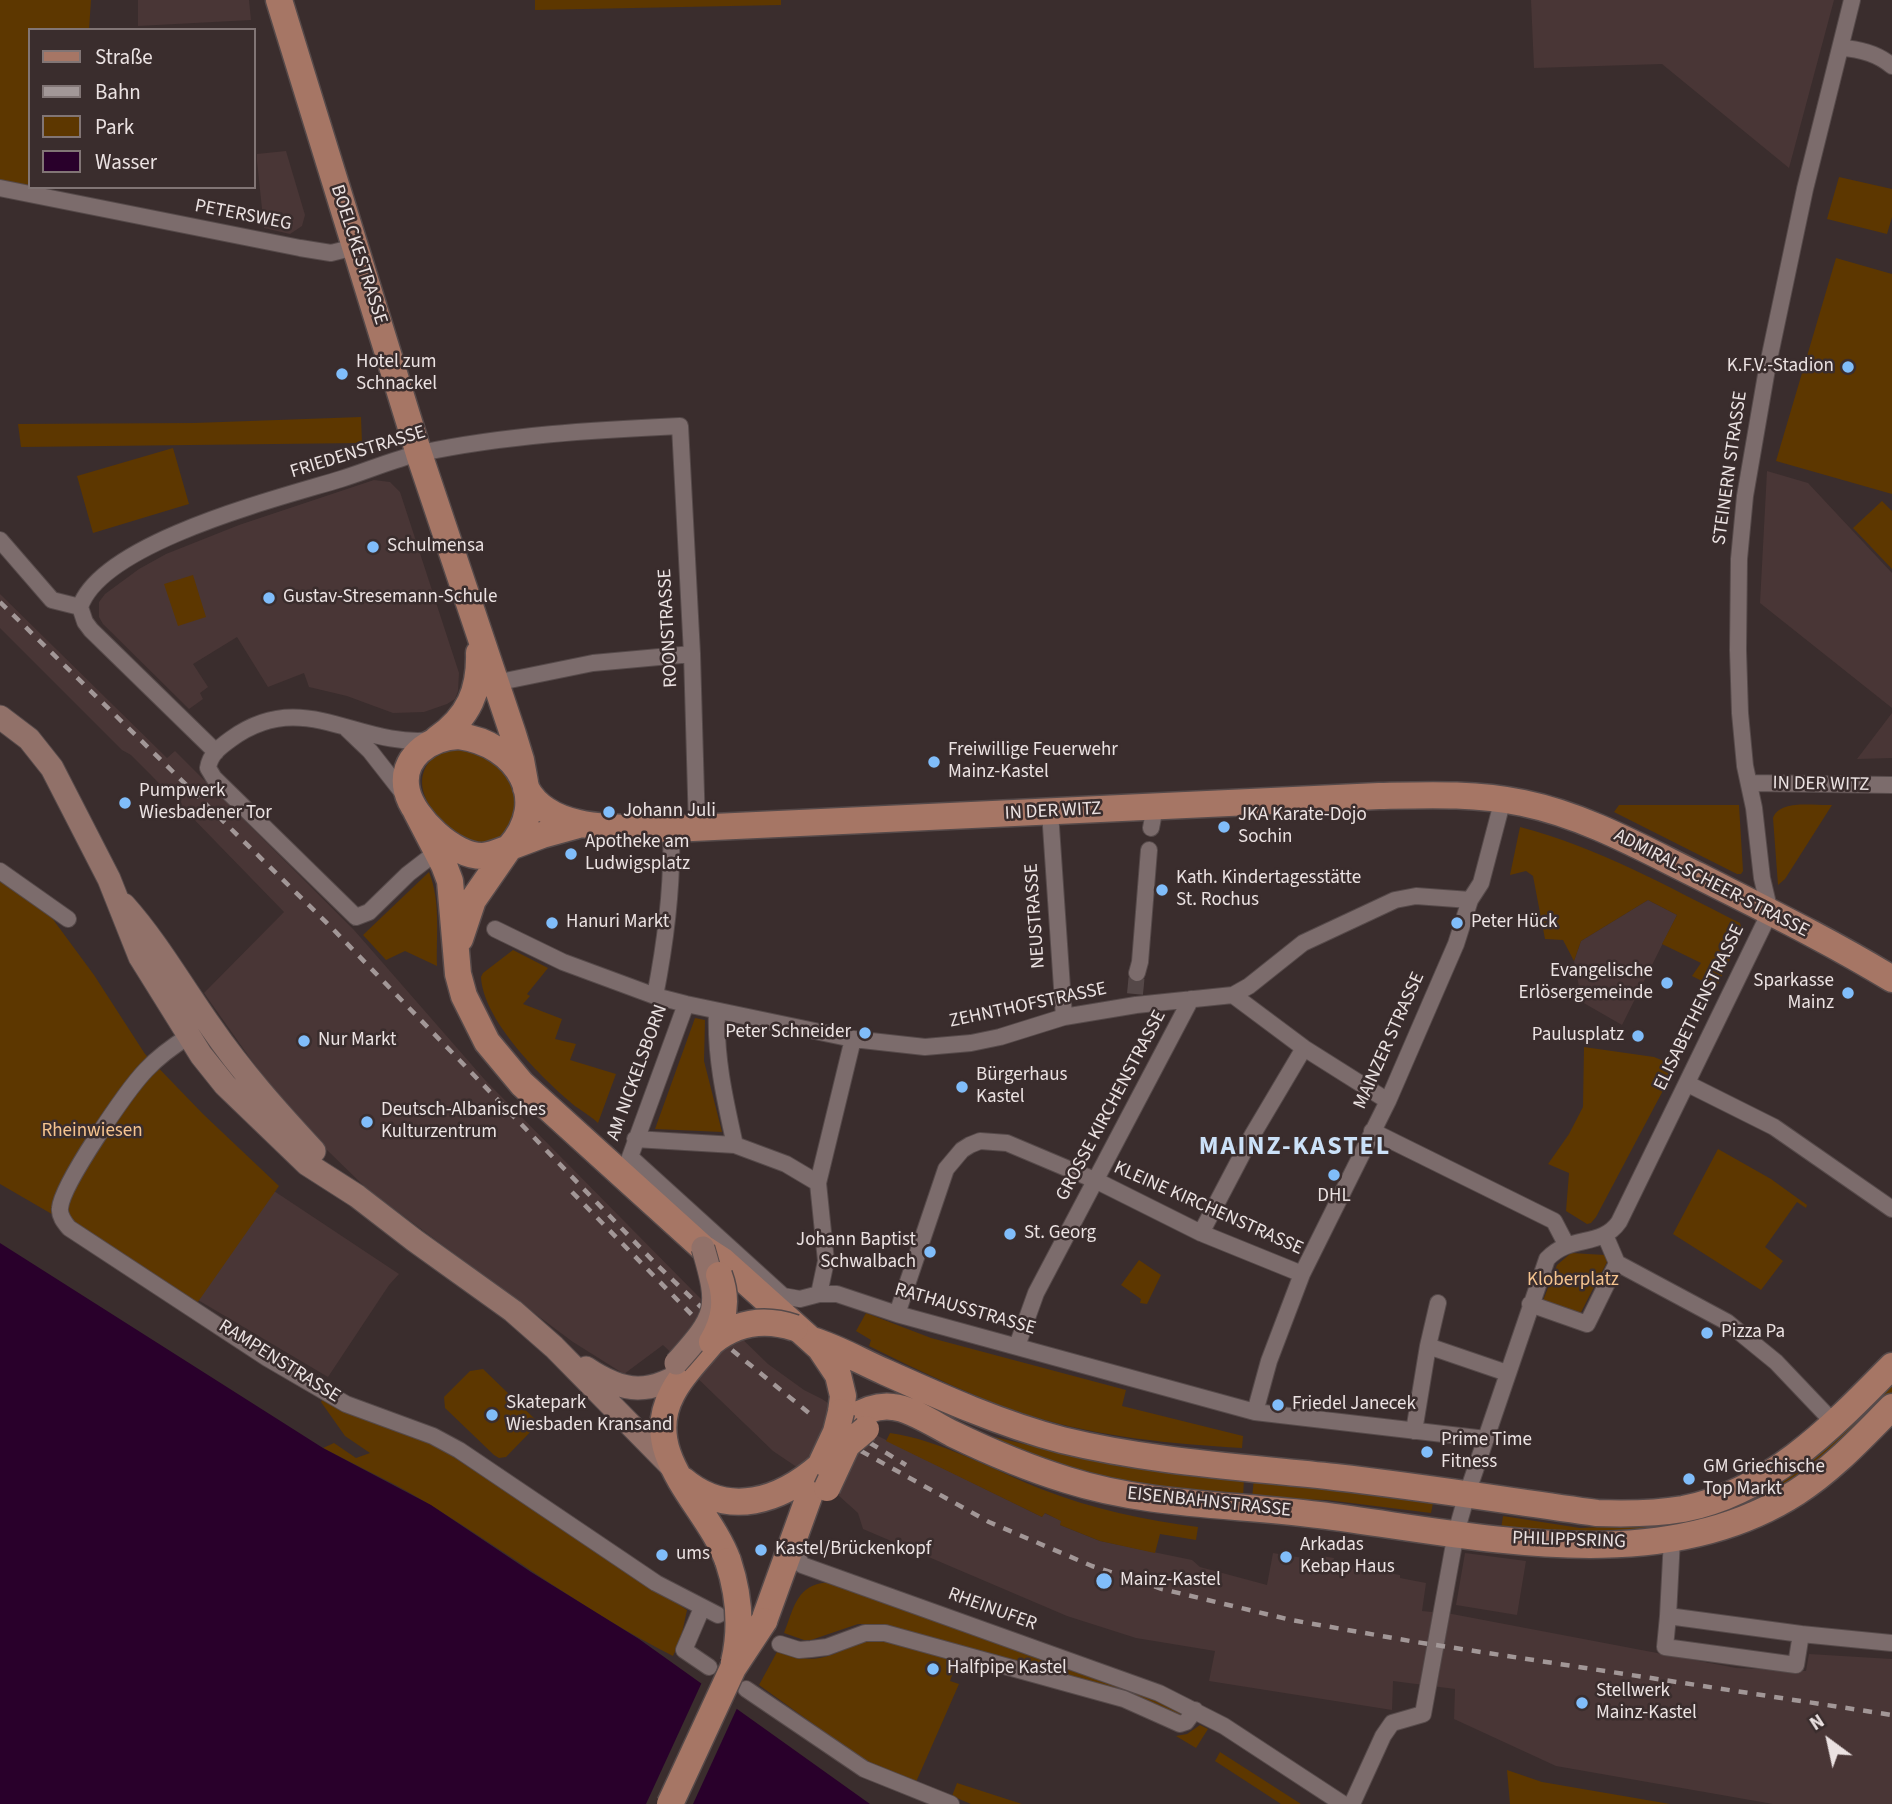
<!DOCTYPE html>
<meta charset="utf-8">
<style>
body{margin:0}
#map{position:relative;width:1892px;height:1804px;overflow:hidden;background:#3a2d2d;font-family:"Source Sans 3",sans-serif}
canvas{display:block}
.legend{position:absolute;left:28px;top:28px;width:228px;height:161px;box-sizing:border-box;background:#3a2d2d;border:2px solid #817575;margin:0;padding:9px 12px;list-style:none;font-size:21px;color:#ebe2e2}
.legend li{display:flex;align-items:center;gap:14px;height:35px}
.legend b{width:35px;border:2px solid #817575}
.north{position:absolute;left:1794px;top:1706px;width:70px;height:70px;-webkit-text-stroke:5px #3a2d2d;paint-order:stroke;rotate:327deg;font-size:19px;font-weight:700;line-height:28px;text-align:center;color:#ebe2e2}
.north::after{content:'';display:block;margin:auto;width:24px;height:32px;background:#ebe2e2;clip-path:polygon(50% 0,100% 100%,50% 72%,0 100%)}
</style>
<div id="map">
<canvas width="1892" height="1804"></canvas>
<ul class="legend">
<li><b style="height:9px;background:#a67665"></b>Straße</li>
<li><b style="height:9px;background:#a29797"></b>Bahn</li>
<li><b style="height:19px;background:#5d3700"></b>Park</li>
<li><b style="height:19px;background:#29002b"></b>Wasser</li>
</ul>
<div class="north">N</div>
</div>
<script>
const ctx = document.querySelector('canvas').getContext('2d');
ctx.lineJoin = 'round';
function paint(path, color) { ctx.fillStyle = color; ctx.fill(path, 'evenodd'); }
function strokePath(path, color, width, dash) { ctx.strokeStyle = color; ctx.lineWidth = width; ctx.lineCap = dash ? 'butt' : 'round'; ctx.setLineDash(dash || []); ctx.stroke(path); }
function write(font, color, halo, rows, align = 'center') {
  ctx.font = font + ' "Source Sans 3",sans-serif'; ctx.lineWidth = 5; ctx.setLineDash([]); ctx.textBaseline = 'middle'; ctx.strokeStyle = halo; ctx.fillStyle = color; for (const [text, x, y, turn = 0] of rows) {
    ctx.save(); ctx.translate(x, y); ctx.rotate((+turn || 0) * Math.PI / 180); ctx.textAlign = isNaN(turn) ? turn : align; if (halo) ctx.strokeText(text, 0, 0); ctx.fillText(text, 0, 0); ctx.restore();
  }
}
const built = new Path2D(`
 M138,0H249L251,20L138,26Z
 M1531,0H1834L1789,168L1662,64L1534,68Z
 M286,151L305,215L302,226L290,234L264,228L257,161V154Z
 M1767,471L1808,483L1892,573V708L1760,603Z
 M374,480L390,482L400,492L459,673L458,691L455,699L447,704L424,712L393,713L347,696L309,687L304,673L268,687L237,637L193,664L208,687L200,693L203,699L189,709L103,624L99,617V602L105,594L139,569L166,554L239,525Z
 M0,594L167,758L175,751L354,930L485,1080L697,1295L768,1364L804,1390L822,1399L876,1435L1042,1517L1044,1513L1062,1521L1060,1525L1100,1541L1192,1560L1200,1567L1267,1585L1273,1553L1321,1561L1322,1556L1334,1558L1333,1563L1400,1575V1578L1426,1583L1422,1611L1452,1614L1736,1668L1806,1671L1809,1654L1892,1659V1804H1773L1556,1766L1454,1719L1455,1689L1393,1681L1392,1710L1209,1681L1215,1651L1136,1638L1067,1616L863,1529L858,1513L838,1495L773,1451L663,1345L624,1374L573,1342L366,1188L288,1112L204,993L284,912L150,774L131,755L122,750L0,628Z
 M1892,713V758L1857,759Z
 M1648,900L1677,915L1622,1025L1582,1002L1574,961L1581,941Z
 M274,1191L399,1274L389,1285L328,1377L198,1300Z
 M1465,1553L1526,1561L1517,1615L1456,1605Z`);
const green = new Path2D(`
 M0,0H91L89,30H30V186L0,180Z
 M535,0H781V5L535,10Z
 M1839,177L1892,189V217L1887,234L1827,219Z
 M1836,258L1892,274V494L1776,461Z
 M361,417L362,443L21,447L18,424L194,423Z
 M173,448L189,504L93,533L77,476Z
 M1882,501L1892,511V569L1853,528Z
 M193,575L206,617L178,626L164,584Z
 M464,746L504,763L522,813L499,844C489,844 474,846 466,841C442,827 406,789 430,761C433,757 438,752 442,750C448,747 458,747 464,746Z
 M1619,805H1739L1743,871L1741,874H1737L1614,812Z
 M1832,805L1785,879L1778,885L1773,818C1780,799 1814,806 1832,805Z
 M1520,827C1598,847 1668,887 1740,923L1743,933L1716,988L1692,976L1701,963L1662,944L1677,915L1648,900L1581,941L1574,961L1563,940L1545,939L1533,876L1526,871L1510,875Z
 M0,871L35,895L94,975L145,1054L203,1114L279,1186L193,1309L69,1224L0,1184Z
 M429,872C441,902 436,935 437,966L405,951L386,960L363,935Z
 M513,950L548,968L527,994L530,996L523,1004L562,1019L555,1039L576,1044L570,1060L616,1074L598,1123C589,1114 577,1109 568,1100C538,1074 483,1019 481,977L483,973Z
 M695,1018L705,1020L704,1061L722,1132L655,1129Z
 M1584,1047L1654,1057L1676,1066L1596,1217L1591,1223L1587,1224L1566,1211L1569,1173L1548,1164L1569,1134L1583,1107Z
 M1718,1149L1771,1179L1807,1205L1806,1208L1797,1202L1765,1247L1783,1261L1761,1290L1673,1234Z
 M1571,1253L1605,1255L1607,1262L1579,1316L1542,1303L1557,1265Z
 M1139,1260L1161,1275L1147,1304L1140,1303L1141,1299L1121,1285Z
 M866,1313L931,1338L1126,1390L1122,1406L1243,1436L1242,1448C1171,1444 1100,1437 1031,1416C975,1398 922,1372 869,1346L871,1340L856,1331Z
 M483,1369L539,1423L506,1457L499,1458L494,1455L445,1408L444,1397L470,1371Z
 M1892,1376V1397L1840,1449L1774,1493L1772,1487Z
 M323,1398L429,1441L687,1610L681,1638L673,1656C588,1613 513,1556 432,1506C397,1484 359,1467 323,1448L334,1443L356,1458L370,1453L345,1436L321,1402Z
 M890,1433C937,1439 996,1471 1041,1489C1092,1509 1145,1520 1198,1527L1196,1540L1160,1534L1155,1553L1100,1541L1060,1525L1061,1521L1045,1513L1042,1517L886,1441Z
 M990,1436L1118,1466L1244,1478L1243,1498L1119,1486L988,1440Z
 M1254,1478L1434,1498L1431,1513L1327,1500L1252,1498Z
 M1758,1491L1764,1503L1647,1536L1501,1529L1503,1516L1580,1528L1654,1525Z
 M822,1583H830L1151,1697L1181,1711V1714L1180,1716L1019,1664L884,1624H858L811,1640H804L784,1633C793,1611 796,1587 822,1583Z
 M868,1641L892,1642L957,1662L950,1681L959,1684L916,1782L862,1759L759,1685L778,1650C821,1669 828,1653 868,1641Z
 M1200,1725L1208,1729L1196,1748L1176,1736L1187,1734Z
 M1220,1752L1301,1804H1281L1215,1761Z
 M1507,1770L1542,1782L1670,1804H1510Z
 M957,1783L1022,1804H971L952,1796Z`);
const water = new Path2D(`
 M0,1243L323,1448L431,1505L531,1572L639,1639L870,1804H0Z`);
const pier = new Path2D(`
 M703,1680L738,1706L693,1804H646Z`);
const minorTunnel = new Path2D(`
 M1135,994L1137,973`);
const minor = new Path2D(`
 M1841,48C1860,49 1877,53 1892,66
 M0,188L300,248L331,253L355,247
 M0,540L52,600L80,607
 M80,607C102,542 279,498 341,479C367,471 394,459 421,453C506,435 594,430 680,426L692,654L697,829
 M80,607L85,622L91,630L216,752
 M495,683L593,663L692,654
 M347,729L370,751L406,797
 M433,740C357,749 304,686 231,739C220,747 210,754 208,768L214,778L356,917L369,912L408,874L430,857L434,844
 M1749,783L1892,785
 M1050,812L1064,1017
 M1151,828L1155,807
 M0,871L68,919
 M495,929L563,962L655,996L686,1004L853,1039L925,1047L971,1043L1000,1037L1064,1017L1136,1005L1233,995L1249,986L1303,943L1395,900L1416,896L1470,900
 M1137,973L1140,962L1149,850
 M1233,995L1304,1048L1388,1101
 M655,996C666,940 673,885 671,829
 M686,1004L630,1157L783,1296L800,1299L819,1294H837L897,1314L1255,1412L1486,1439
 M717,1011C715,1057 725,1100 735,1145
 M189,1036C173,1046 159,1056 146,1070C127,1090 62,1184 60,1208C59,1216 64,1222 69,1228L267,1358L346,1404L433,1436L459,1450L656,1583L718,1615
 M1688,1084L1774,1127L1892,1209
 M1372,1131L1554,1221L1566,1244
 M635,1139L735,1145L786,1164L818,1183L826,1261L819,1294
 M818,1183L853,1039
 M1201,1233L1253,1134L1304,1048
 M1605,1235L1617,1263L1727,1322L1776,1362L1835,1424
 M1530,1304L1587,1324L1617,1263
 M897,1314L946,1169L962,1150L970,1145L980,1141L1007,1143L1097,1181L1201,1233L1302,1274
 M1017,1346L1036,1293L1191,999
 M1428,1346L1438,1303
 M1255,1412L1269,1361L1302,1274L1388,1101L1456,944L1470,900L1481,883L1503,799
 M1414,1431L1428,1346L1507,1373
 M1672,1539L1668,1616L1801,1634L1892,1643
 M796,1540L798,1558L802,1565L1159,1693L1224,1726L1343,1804
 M702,1608L684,1650L709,1667
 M1668,1616L1665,1647L1796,1665L1801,1634
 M780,1644L799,1650L811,1649L827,1647L865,1633H885L1124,1699L1180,1724L1186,1722L1195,1710
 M746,1689L864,1769L951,1804
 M1352,1804L1383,1736L1392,1723L1423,1714L1456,1533L1467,1494L1547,1259C1570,1234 1601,1248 1619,1222L1770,912L1762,878L1754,808L1745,766L1740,713L1738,650L1739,559L1745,496L1767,369L1805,189L1852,0`);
const secondary = new Path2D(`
 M0,717L29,739L52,768L109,879L140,957L201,1055L225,1085L307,1164L357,1196L414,1240L513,1311L554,1347L670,1465
 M124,905C157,942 182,986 211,1027C242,1072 277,1111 314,1151
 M586,1368C625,1394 650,1395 689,1369`);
const primary = new Path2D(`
 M279,0L419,454L513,734L521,760L525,782
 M459,736C518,744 552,800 509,848C501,851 492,855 483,856C454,857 413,818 407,791C399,758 430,737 459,736Z
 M437,739C469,717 480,690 479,653
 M526,788C550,835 627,827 671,829L1379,796C1427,795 1475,793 1523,803C1586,816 1642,848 1699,876C1764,909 1830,941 1892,979
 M416,811L444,865L450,881L458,974L464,996L487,1042L522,1084L703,1248L723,1261L820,1348L838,1375L843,1396L841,1412
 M510,847L542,835L582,824
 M460,939L473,900L509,848
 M812,1340C838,1348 860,1361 885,1372C943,1398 1001,1424 1062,1440C1152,1462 1244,1467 1335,1477C1423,1487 1510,1501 1597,1513C1626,1514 1654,1514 1683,1509C1770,1492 1832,1427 1892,1366
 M712,1342C699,1358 681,1375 672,1394C639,1456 708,1505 728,1561
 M851,1419C863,1411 878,1405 893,1407C910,1408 937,1426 953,1434C990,1452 1028,1468 1067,1480C1149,1506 1234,1504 1319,1515C1472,1534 1658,1582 1797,1492C1833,1469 1862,1437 1892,1407
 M683,1480C729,1519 781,1500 820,1466
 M764,1621L820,1466`);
const rail = new Path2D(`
 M0,602L331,927L657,1265L701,1307
 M572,1192L696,1319
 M732,1350L815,1418
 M870,1443L906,1465
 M861,1451L989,1522L1092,1566L1162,1589L1291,1620L1416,1642L1892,1715`);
const secondaryBridge = new Path2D(`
 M676,1363C719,1315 721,1309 703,1248`);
const primaryBridge = new Path2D(`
 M712,1342C737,1322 765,1318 795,1328
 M712,1342C725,1320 728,1299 719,1275
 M822,1462L836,1432L841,1412
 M827,1488L847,1445L866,1429
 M728,1561C739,1594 742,1628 734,1662
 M670,1804L733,1668L764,1621`);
const markers = [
 [1848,367,7,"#80bdfa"],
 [342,374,7,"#80bdfa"],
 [373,547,7,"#80bdfa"],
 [269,598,7,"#80bdfa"],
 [934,762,7,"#80bdfa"],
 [125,803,7,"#80bdfa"],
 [609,812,7,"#80bdfa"],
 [1224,827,7,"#80bdfa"],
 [571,854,7,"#80bdfa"],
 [1162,890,7,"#80bdfa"],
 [552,923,7,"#80bdfa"],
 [1457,923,7,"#80bdfa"],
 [1667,983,7,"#80bdfa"],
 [1848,993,7,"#80bdfa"],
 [865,1033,7,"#80bdfa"],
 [1638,1036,7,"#80bdfa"],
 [304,1041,7,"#80bdfa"],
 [962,1087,7,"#80bdfa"],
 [367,1122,7,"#80bdfa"],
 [1334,1175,7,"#80bdfa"],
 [1010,1234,7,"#80bdfa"],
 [930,1252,7,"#80bdfa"],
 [1707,1333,7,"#80bdfa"],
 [1278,1405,7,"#80bdfa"],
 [492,1415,7,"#80bdfa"],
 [1427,1452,7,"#80bdfa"],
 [1689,1479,7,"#80bdfa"],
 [761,1550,7,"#80bdfa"],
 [662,1555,7,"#80bdfa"],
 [1286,1557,7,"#80bdfa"],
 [1104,1581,9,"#80bdfa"],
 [933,1669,7,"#80bdfa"],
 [1582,1703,7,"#80bdfa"]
];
const streetNames = [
 ["PETERSWEG",243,216,11],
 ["BOELCKESTRASSE",358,255,72],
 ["FRIEDENSTRASSE",358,453,-17],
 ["STEINERN STRASSE",1731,468,-82],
 ["ROONSTRASSE",669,628,-93],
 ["IN DER WITZ",1821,785,1],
 ["IN DER WITZ",1053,812,-3],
 ["ADMIRAL-SCHEER-STRASSE",1711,884,27],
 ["NEUSTRASSE",1036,916,-94],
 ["ZEHNTHOFSTRASSE",1028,1006,-12],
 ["ELISABETHENSTRASSE",1700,1008,-64],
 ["MAINZER STRASSE",1390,1041,-66],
 ["AM NICKELSBORN",638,1073,-70],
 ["GROSSE KIRCHENSTRASSE",1112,1106,-62],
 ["KLEINE KIRCHENSTRASSE",1208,1209,24],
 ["RATHAUSSTRASSE",965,1310,16],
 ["RAMPENSTRASSE",279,1362,32],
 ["EISENBAHNSTRASSE",1209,1503,6],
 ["PHILIPPSRING",1569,1541,2],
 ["RHEINUFER",992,1610,20]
];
const poiNames = [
 ["Hotel zum",356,363],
 ["Schnackel",356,385],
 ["K.F.V.-Stadion",1834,367,"right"],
 ["Schulmensa",387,547],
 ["Gustav-Stresemann-Schule",283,598],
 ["Freiwillige Feuerwehr",948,751],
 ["Mainz-Kastel",948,773],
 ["Pumpwerk",139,792],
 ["Wiesbadener Tor",139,814],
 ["Johann Juli",623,812],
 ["JKA Karate-Dojo",1238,816],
 ["Sochin",1238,838],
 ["Apotheke am",585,843],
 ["Ludwigsplatz",585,865],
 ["Kath. Kindertagesstätte",1176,879],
 ["St. Rochus",1176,901],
 ["Hanuri Markt",566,923],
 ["Peter Hück",1471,923],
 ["Evangelische",1653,972,"right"],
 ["Erlösergemeinde",1653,994,"right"],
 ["Sparkasse",1834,982,"right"],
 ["Mainz",1834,1004,"right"],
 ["Peter Schneider",851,1033,"right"],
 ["Paulusplatz",1624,1036,"right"],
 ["Nur Markt",318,1041],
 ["Bürgerhaus",976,1076],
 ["Kastel",976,1098],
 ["Deutsch-Albanisches",381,1111],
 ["Kulturzentrum",381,1133],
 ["DHL",1334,1197,"center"],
 ["St. Georg",1024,1234],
 ["Johann Baptist",916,1241,"right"],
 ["Schwalbach",916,1263,"right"],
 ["Pizza Pa",1721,1333],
 ["Skatepark",506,1404],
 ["Wiesbaden Kransand",506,1426],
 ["Friedel Janecek",1292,1405],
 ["Prime Time",1441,1441],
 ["Fitness",1441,1463],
 ["GM Griechische",1703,1468],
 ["Top Markt",1703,1490],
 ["Arkadas",1300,1546],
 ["Kebap Haus",1300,1568],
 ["Kastel/Brückenkopf",775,1550],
 ["ums",676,1555],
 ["Mainz-Kastel",1120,1581],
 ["Halfpipe Kastel",947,1669],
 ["Stellwerk",1596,1692],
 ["Mainz-Kastel",1596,1714]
];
const parkNames = [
 ["Rheinwiesen",92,1132],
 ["Kloberplatz",1573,1281]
];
const districtNames = [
 ["MAINZ-KASTEL",1295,1148]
];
paint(built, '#493636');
paint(green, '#5d3700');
paint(water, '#29002b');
paint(pier, '#3a2d2d');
strokePath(minorTunnel, '#554848', 16, [16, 8]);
strokePath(minor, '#564a4a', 18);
strokePath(secondary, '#564a4a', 25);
strokePath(primary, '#564a4a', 29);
strokePath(minor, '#7c6c6c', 16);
strokePath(secondary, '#917169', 23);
strokePath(primary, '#a67665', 26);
strokePath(rail, '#a29797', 4.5, [9, 9]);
strokePath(secondaryBridge, '#564a4a', 25, []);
strokePath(primaryBridge, '#564a4a', 29, []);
strokePath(secondaryBridge, '#917169', 23);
strokePath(primaryBridge, '#a67665', 26);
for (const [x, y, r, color] of markers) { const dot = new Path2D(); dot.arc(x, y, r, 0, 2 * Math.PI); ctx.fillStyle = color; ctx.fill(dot); strokePath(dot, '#3a2d2d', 2.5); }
write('19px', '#ebe2e2', '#3a2d2d', streetNames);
write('19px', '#ebe2e2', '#3a2d2d', poiNames, 'left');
write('19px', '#f6c48f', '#3a2d2d', parkNames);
ctx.letterSpacing = '2px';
write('bold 26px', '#cbe1f8', '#3a2d2d', districtNames);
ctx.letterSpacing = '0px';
</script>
